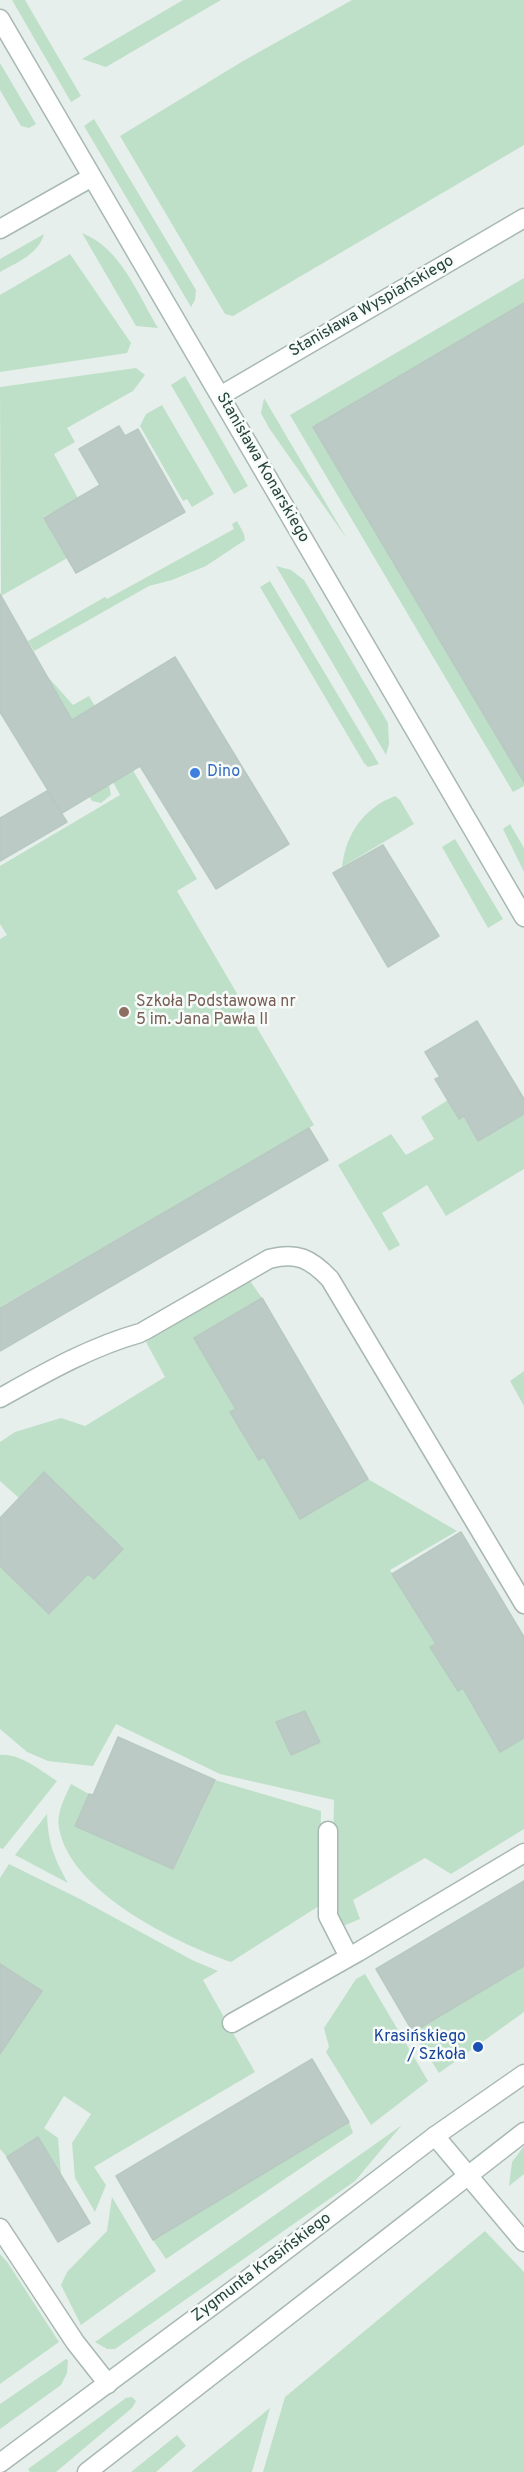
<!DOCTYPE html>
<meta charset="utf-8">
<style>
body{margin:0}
canvas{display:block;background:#e6efeb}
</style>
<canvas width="524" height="2472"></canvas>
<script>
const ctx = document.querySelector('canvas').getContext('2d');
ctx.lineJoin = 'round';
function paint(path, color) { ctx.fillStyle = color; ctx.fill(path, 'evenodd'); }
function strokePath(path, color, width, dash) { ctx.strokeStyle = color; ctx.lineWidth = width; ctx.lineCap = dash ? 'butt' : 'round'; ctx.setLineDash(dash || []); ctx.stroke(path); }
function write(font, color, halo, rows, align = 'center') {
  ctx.font = font + ' Overpass,sans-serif'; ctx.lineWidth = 5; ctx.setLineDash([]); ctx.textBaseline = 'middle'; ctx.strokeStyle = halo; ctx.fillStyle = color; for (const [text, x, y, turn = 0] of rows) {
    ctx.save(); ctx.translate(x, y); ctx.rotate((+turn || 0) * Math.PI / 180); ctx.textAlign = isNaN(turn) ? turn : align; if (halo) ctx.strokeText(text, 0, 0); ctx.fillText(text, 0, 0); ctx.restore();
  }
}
const green = new Path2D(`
 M12,0H25L81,96L71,102Z
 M183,0H221L106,67L82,59Z
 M352,0H524V145L233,316L225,314L120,136L243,61Z
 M0,63L36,124L29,128L21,126L0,90Z
 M94,119L196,290L195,300L191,307L84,126Z
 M82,233C121,248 138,295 158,328L136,326Z
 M44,234C39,254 16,263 0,272V259Z
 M70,254L131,343L127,353L0,372V295Z
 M524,278V786L513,792L290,415Z
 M136,368L145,375L133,391L67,428L75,442L54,454L85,511L77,516L70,503L43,517L56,540L83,525L69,557L1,596L0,387Z
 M185,376L248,486L234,494L171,385Z
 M264,398L347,539L269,428L261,413Z
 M162,405L214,494L192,507L187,499L183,501L140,426L146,414Z
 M237,521L244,534L245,540L206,566L172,580L149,586L34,651L28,641L105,597L107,599L234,529L232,524Z
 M276,566L291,570L304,580L388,723L389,744L386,755Z
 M270,581L379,764L368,767L364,763L260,587Z
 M48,677L73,705L89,696L197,879L177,891L314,1125L0,1307V939L7,935L0,924V866L120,795L106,769L111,795L101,803L92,801L55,734L36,684Z
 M395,796L400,800L414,824L342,867C346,833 364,808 395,796Z
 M510,824L524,848V872L503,829Z
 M455,839L503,919L488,928L442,847Z
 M448,1100L458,1119L464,1116L478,1141L524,1114V1169L446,1216L427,1185L382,1213L400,1245L389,1251L338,1165L391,1134L406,1155L434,1139L421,1117Z
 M250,1281L262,1298L194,1338L236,1409L231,1412L264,1457L368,1479L457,1531L390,1570L436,1644L431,1647L458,1691L463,1688L501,1751L524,1738V1829L451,1874L425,1858L353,1900L360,1919L343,1926L336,1920L332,1900L334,1800L220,1774L116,1724L93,1766L48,1761L27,1752L0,1729V1566L50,1614L88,1574L94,1579L123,1549L44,1472L19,1498L0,1481V1442L15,1432L61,1418L85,1426L165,1377L146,1342Z
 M524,1371V1406L510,1381Z
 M0,1755C20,1753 41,1771 57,1781L3,1849L0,1848Z
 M215,1780L321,1811L319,1906L231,1962C176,1943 70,1892 59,1828C56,1813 65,1797 71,1784L89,1794L75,1826L200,1814Z
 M47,1814C48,1843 54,1858 68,1883L15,1855Z
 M9,1864L80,1899L192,1960L218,1971L203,1980L255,2072L94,2167L106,2185L95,2212L75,2178L72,2143L91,2114L64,2096L44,2128L58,2138L61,2175L39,2138L7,2157L0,2149V1878Z
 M524,1966V2012L439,2073L413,2032Z
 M365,1974L428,2081L371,2125L326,2052L329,2047L324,2028L356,1979Z
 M349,2122L353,2133L166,2259L153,2240Z
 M402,2125L355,2181L115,2349H107L95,2342Z
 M524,2146V2174L509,2186L512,2162Z
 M112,2197L156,2271L81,2325L61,2285L67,2272L107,2231Z
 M485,2231L524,2272V2472H263L285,2397Z
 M0,2254L8,2263L59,2342L0,2384Z
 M66,2359L68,2360L67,2373L61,2385L0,2429V2404Z
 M132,2397L136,2401L132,2408L56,2472H30L28,2469L126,2398Z
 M270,2408L252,2472H191Z
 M177,2435L186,2446L156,2472H131Z`);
const building = new Path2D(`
 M524,303V782L313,427Z
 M119,426L125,436L138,429L185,512L76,573L44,518L100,485L79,449Z
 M0,594L72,720L175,657L289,844L216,889L140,766L62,813L0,712Z
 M47,791L67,822L0,861V818Z
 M383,845L439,936L388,967L333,873Z
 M477,1021L524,1099V1114L478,1141L464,1116L459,1119L435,1079L440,1077L425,1052Z
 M309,1128L328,1160L0,1351V1308Z
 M262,1298L368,1479L300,1519L264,1457L259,1460L230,1412L236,1409L194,1338Z
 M44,1472L123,1549L94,1579L88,1574L49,1614L0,1566V1518Z
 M461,1532L524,1637V1738L500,1752L463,1688L458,1691L430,1647L436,1644L392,1574Z
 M305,1711L320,1742L291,1755L276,1722Z
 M118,1737L215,1780L173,1869L75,1826L89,1794L93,1795Z
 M524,1881V1966L413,2032L376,1969Z
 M0,1964L42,1991L0,2054Z
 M312,2059L349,2122L153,2240L116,2176Z
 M38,2137L90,2223L58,2242L7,2157Z`);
const service = new Path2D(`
 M144,1331L269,1259C297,1252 310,1258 330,1279L524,1604
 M0,1398C45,1373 90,1347 140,1333
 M328,1831V1916L349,1957
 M232,2023L358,1952L524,1853
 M435,2136L524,2242
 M0,2228L75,2342L108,2384`);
const minor = new Path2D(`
 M0,19L524,917
 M0,229L92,177
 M220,396L524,218`);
const tertiary = new Path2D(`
 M0,2463L244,2282L435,2136L524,2074
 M87,2472L524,2132`);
const markers = [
 [195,773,6,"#3f7fe0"],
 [124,1012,6,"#8d6e63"],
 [478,2047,6,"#1a4fb4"]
];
const streetNames = [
 ["Stanisława Wyspiańskiego",372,307,-30],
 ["Stanisława Konarskiego",262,468,60],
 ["Zygmunta Krasińskiego",262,2268,-37]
];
const shopNames = [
 ["Dino",207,773]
];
const educationNames = [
 ["Szkoła Podstawowa nr",136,1003],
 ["5 im. Jana Pawła II",136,1021]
];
const transitNames = [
 ["Krasińskiego",466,2038],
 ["/ Szkoła",466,2056]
];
paint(green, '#bfe0c8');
paint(building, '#bbcac4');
strokePath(building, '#b8c9c2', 1.5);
strokePath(service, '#a8b8b2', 21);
strokePath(minor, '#a8b8b2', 21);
strokePath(tertiary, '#a8b8b2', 21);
strokePath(service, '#fff', 18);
strokePath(minor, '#fff', 18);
strokePath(tertiary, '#fff', 18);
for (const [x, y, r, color] of markers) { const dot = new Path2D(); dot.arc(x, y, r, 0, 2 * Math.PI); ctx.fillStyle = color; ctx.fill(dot); strokePath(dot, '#f7fbf9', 2); }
write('16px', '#24423a', '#f7fbf9', streetNames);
write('16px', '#366cbe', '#f7fbf9', shopNames, 'left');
write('16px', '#785e54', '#f7fbf9', educationNames, 'left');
write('16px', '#164399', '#f7fbf9', transitNames, 'right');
</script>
